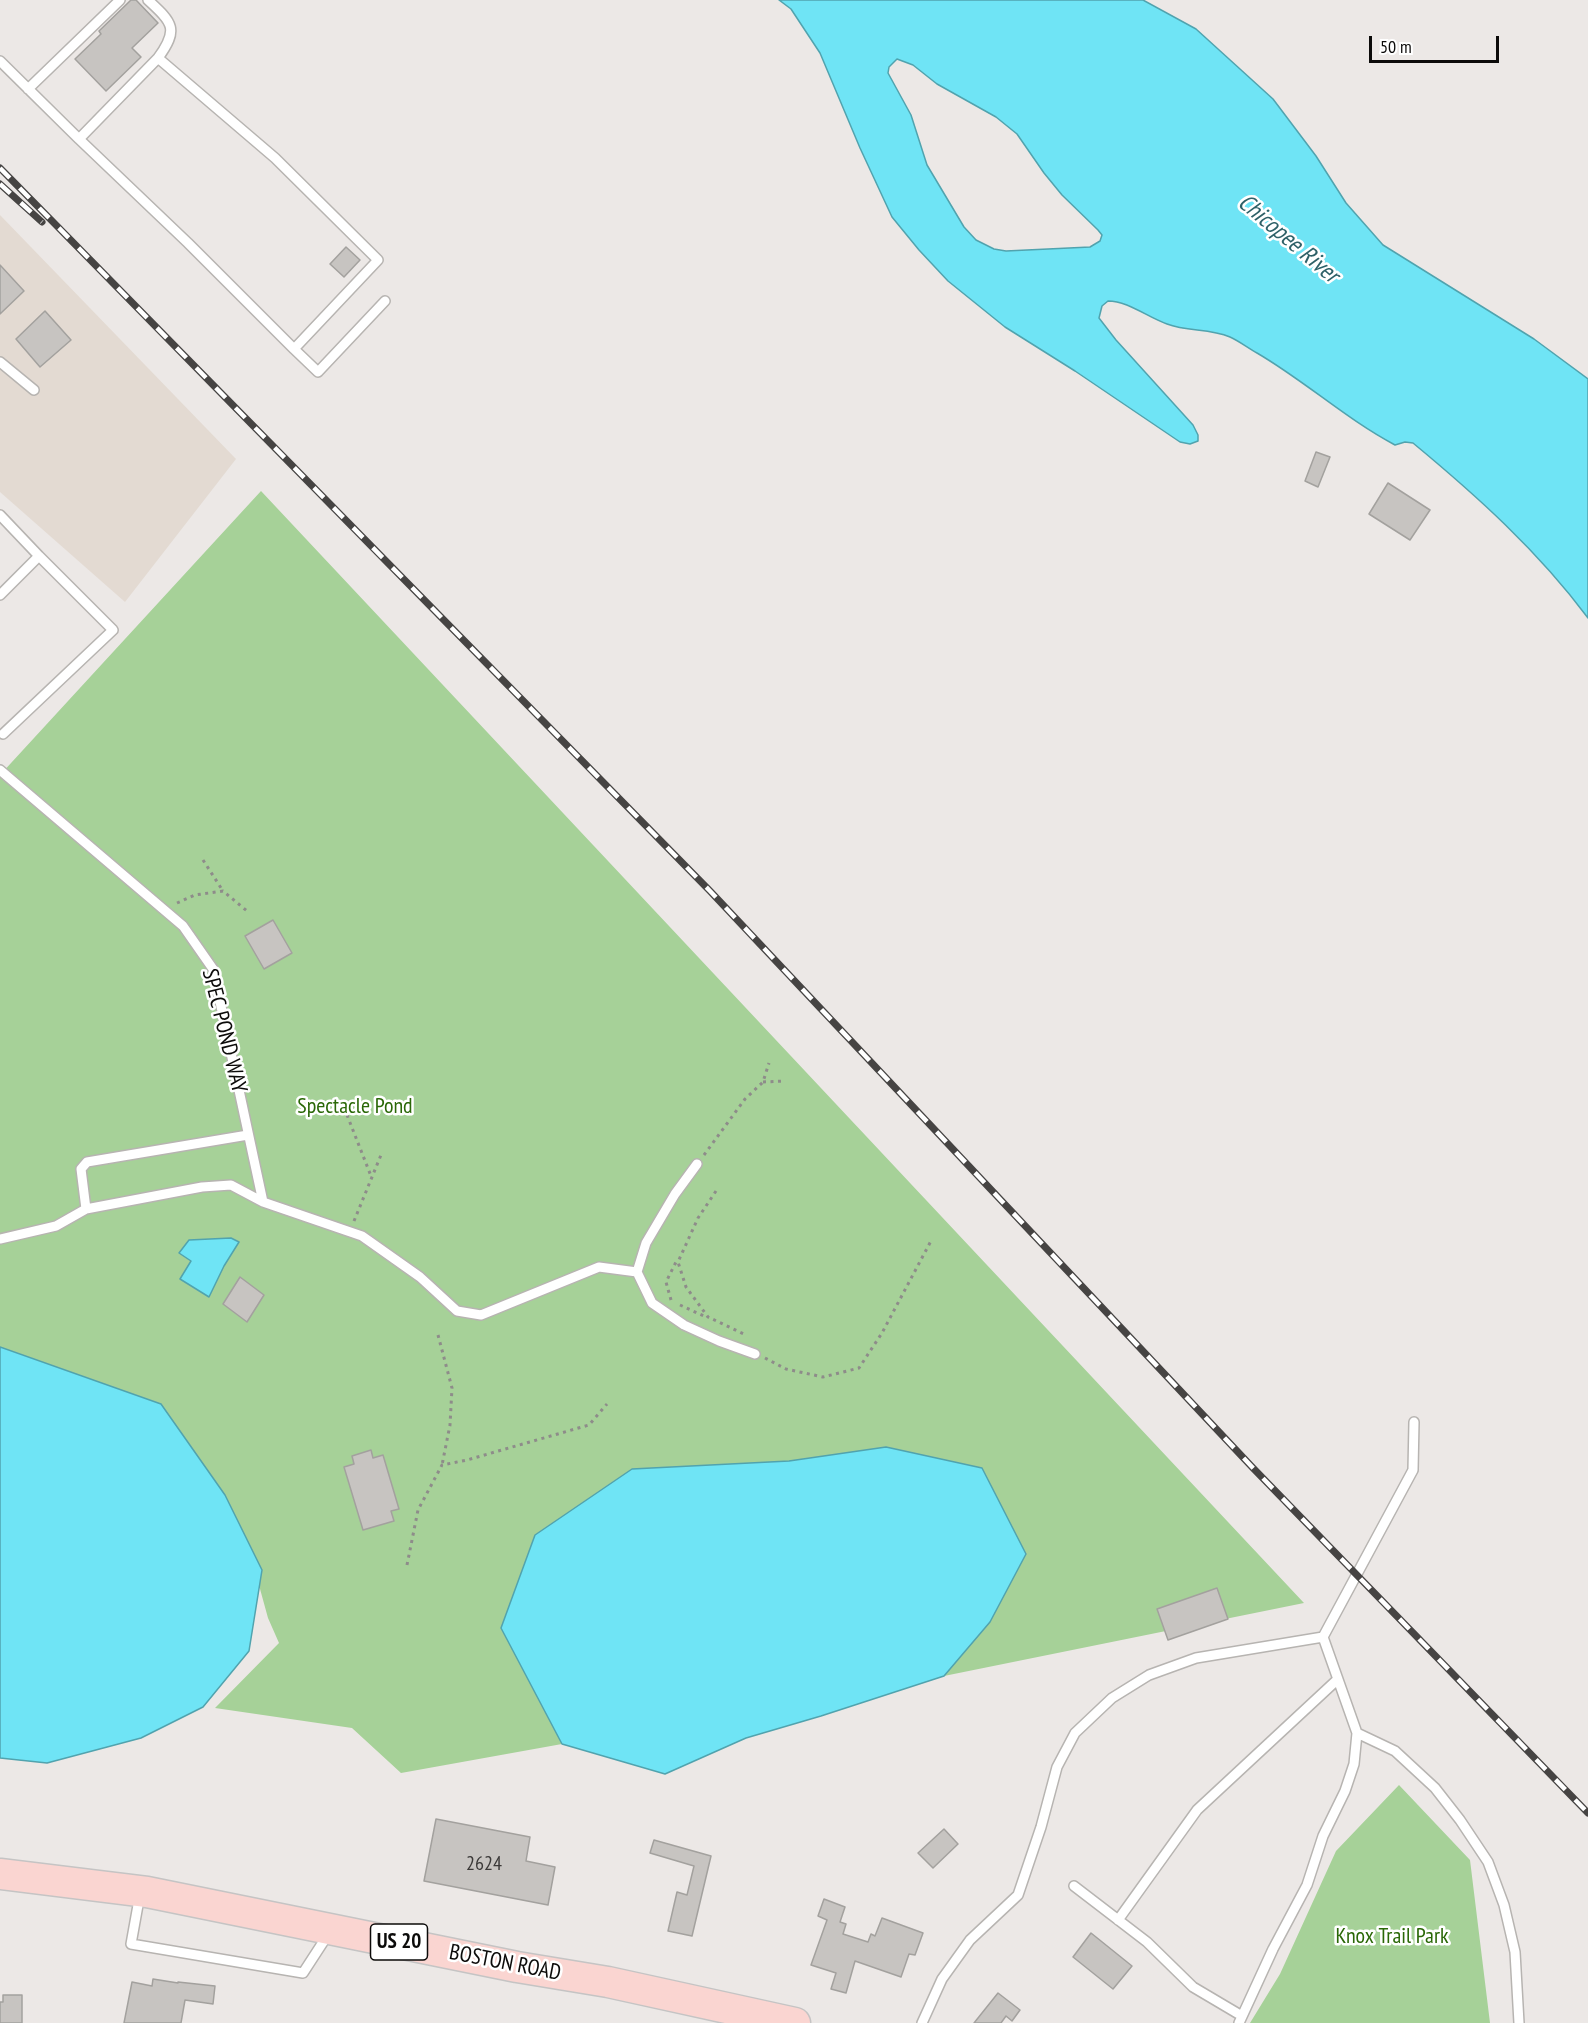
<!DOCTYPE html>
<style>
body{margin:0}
#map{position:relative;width:1588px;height:2023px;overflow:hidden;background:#ece8e6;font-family:"PT Sans Narrow",sans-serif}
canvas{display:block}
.scale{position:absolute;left:1369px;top:36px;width:130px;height:27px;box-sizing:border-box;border:3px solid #0c0b0a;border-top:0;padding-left:8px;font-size:18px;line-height:21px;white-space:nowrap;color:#0c0b0a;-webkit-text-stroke:4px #fff;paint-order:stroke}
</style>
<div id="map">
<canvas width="1588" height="2023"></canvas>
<div class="scale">50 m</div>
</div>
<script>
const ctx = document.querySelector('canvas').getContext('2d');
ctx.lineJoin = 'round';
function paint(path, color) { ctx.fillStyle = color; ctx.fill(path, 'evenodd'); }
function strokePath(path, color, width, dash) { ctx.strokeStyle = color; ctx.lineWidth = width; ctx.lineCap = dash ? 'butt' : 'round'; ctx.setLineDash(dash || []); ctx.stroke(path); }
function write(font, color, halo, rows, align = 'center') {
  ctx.font = font + ' "PT Sans Narrow",sans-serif'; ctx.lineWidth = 5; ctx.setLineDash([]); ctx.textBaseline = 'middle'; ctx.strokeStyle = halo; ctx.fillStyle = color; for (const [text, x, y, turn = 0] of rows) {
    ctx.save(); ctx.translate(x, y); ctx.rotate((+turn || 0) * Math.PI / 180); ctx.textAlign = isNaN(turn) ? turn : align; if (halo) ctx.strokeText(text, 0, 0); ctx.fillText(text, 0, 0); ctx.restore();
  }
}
const built = new Path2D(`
 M0,215L236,459L125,602L0,492Z`);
const green = new Path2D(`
 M261,491L1304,1603L944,1676L1026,1554L852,1452L789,1461L501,1628L562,1744L401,1773L352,1728L215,1708L279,1643L268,1618L246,1538L161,1404L0,1347V775Z
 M1399,1785L1470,1860L1490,2023H1250L1280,1974L1336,1851Z`);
const water = new Path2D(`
 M779,0H1143L1196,29L1273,99L1316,156L1346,203L1383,245L1534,339L1588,379V618C1538,551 1477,496 1413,443L1405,442L1395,445C1346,419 1305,381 1257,353C1248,348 1239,341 1230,337C1209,328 1188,332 1167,324C1147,317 1128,301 1108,301L1102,306L1099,318L1116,340L1193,425L1198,435V441L1190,444L1180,442L1075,371L1005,327L948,281L919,250L892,217L860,148L820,53L791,9ZM897,59L913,65L937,84L996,117L1017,134L1044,173L1062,195L1098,230L1102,235L1100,241L1090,247L1006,251L994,249L976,240L964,227L927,165L911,115L888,73L889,67Z
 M231,1238L239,1242L224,1266L209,1297L180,1279L191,1261L179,1253L189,1240Z
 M0,1347L161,1404L225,1495L262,1570L249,1651L203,1707L141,1738L47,1763L0,1758Z
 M886,1447L982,1468L1026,1554L990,1622L944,1676L821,1716L746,1738L665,1774L562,1744L501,1628L535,1535L632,1469L789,1461Z`);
const building = new Path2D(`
 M131,0H136L158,23L132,48L141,57L106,91L75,59L101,34L99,31Z
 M346,247L360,260L344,277L330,264Z
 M0,265L24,291L0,314Z
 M45,311L71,340L40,367L16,339Z
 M1316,452L1330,457L1318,487L1305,481Z
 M1388,483L1430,510L1410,540L1369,514Z
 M273,920L292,953L264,969L245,936Z
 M240,1277L264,1295L247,1322L223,1304Z
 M371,1450L373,1458L383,1455L399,1509L391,1511L394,1521L363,1530L344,1467L354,1464L352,1456Z
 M1217,1588L1228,1619L1168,1640L1157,1609Z
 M436,1819L530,1837L526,1861L555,1867L548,1905L424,1881Z
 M944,1829L958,1844L933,1868L918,1853Z
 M654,1840L711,1856L692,1936L668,1931L677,1892L687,1895L694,1866L650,1853Z
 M824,1899L845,1907L840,1922L846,1924L843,1934L868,1942L871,1934L875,1936L882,1918L923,1933L915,1955L909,1954L901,1977L855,1961L846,1993L831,1989L836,1973L811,1965L827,1920L818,1916Z
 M1091,1933L1132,1966L1113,1989L1073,1957Z
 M153,1979L178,1983V1982L215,1986L213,2004L185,2000L181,2023H124L132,1982L152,1986Z
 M998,1993L1020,2010L1012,2021L1006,2016L1001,2023H974Z
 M3,1995H22V2023H0V2002H3Z`);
const path = new Path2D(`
 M203,860L223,891
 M177,903L195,895L223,891L247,911
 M763,1082L785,1081
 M347,1115L371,1176
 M704,1155L745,1099L763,1082L769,1063
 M716,1191L698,1218L678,1262L686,1287L708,1317L746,1335
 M354,1221L381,1155
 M671,1300L666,1282L677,1260
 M680,1305L706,1317
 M438,1335L452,1388L450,1425L442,1465
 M765,1358L786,1369L823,1377L859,1368L882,1333L932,1239
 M407,1565L418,1510L442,1465L467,1460L589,1425L607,1404`);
const service = new Path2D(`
 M148,0C173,23 179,29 158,58L79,139L188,243L294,349L378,260L275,158L158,58
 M0,61L79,139
 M28,89L120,0
 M294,349L318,372L385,301
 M0,362L34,390
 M0,515L39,556L0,595
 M3,734L113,630L39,556
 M0,770L183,926L213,969L263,1202
 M697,1164L675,1194L646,1243L637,1272L652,1303L684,1325L719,1341L755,1354
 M86,1209L81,1169L87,1162L248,1135
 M0,1239L56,1226L86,1209L202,1187L231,1185L263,1202L362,1236L420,1277L457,1311L481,1315L599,1267L637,1272
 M1357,1733L1395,1751L1435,1788L1460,1820L1488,1862L1504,1905L1515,1952L1519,2023
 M1074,1886L1147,1942L1193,1987L1242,2016
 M140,1894L131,1944L303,1973L329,1933
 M1118,1920L1197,1810L1338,1679
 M922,2023L942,1979L970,1940L1018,1895L1041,1827L1057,1767L1075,1733L1112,1698L1149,1675L1196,1658L1323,1637
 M1239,2023L1273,1949L1307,1885L1323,1836L1345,1791L1354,1764L1357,1733L1323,1637L1413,1470L1414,1422`);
const primary = new Path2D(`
 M0,1874L147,1892L517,1967L608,1982L795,2023`);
const rail = new Path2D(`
 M0,168L710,891L1253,1468L1588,1813
 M0,184L42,222`);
const numberNames = [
 ["2624",484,1864]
];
const shields = [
 [399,1942,57]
];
const shieldNames = [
 ["US 20",399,1942]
];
const streetNames = [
 ["SPEC POND WAY",224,1031,76],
 ["BOSTON ROAD",505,1963,11]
];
const parkNames = [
 ["Spectacle Pond",355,1107],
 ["Knox Trail Park",1392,1937]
];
const waterNames = [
 ["Chicopee River",1288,239,40]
];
paint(built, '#e3dad2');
paint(green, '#a6d198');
paint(water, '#6fe4f5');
strokePath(water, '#51a3ae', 1.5);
paint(building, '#c7c4c1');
strokePath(building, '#a3a19e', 1.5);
strokePath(service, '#b7b4b1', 12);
strokePath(primary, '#c5c4c4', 33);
strokePath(path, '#8e8c8a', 3, [3, 4.5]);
strokePath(service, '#fff', 9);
strokePath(primary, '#fad5d1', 30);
strokePath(rail, '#464443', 7);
strokePath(rail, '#fff', 4.5, [14]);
write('20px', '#3b3938', null, numberNames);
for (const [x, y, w] of shields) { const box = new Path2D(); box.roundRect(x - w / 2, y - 18, w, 36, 4.5); ctx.fillStyle = '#fff'; ctx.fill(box); strokePath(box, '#0c0b0a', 1.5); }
write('bold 21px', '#0c0b0a', null, shieldNames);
write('22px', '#0c0b0a', '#fff', streetNames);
write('22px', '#2a6807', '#fff', parkNames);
write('italic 24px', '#2e6168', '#fff', waterNames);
</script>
